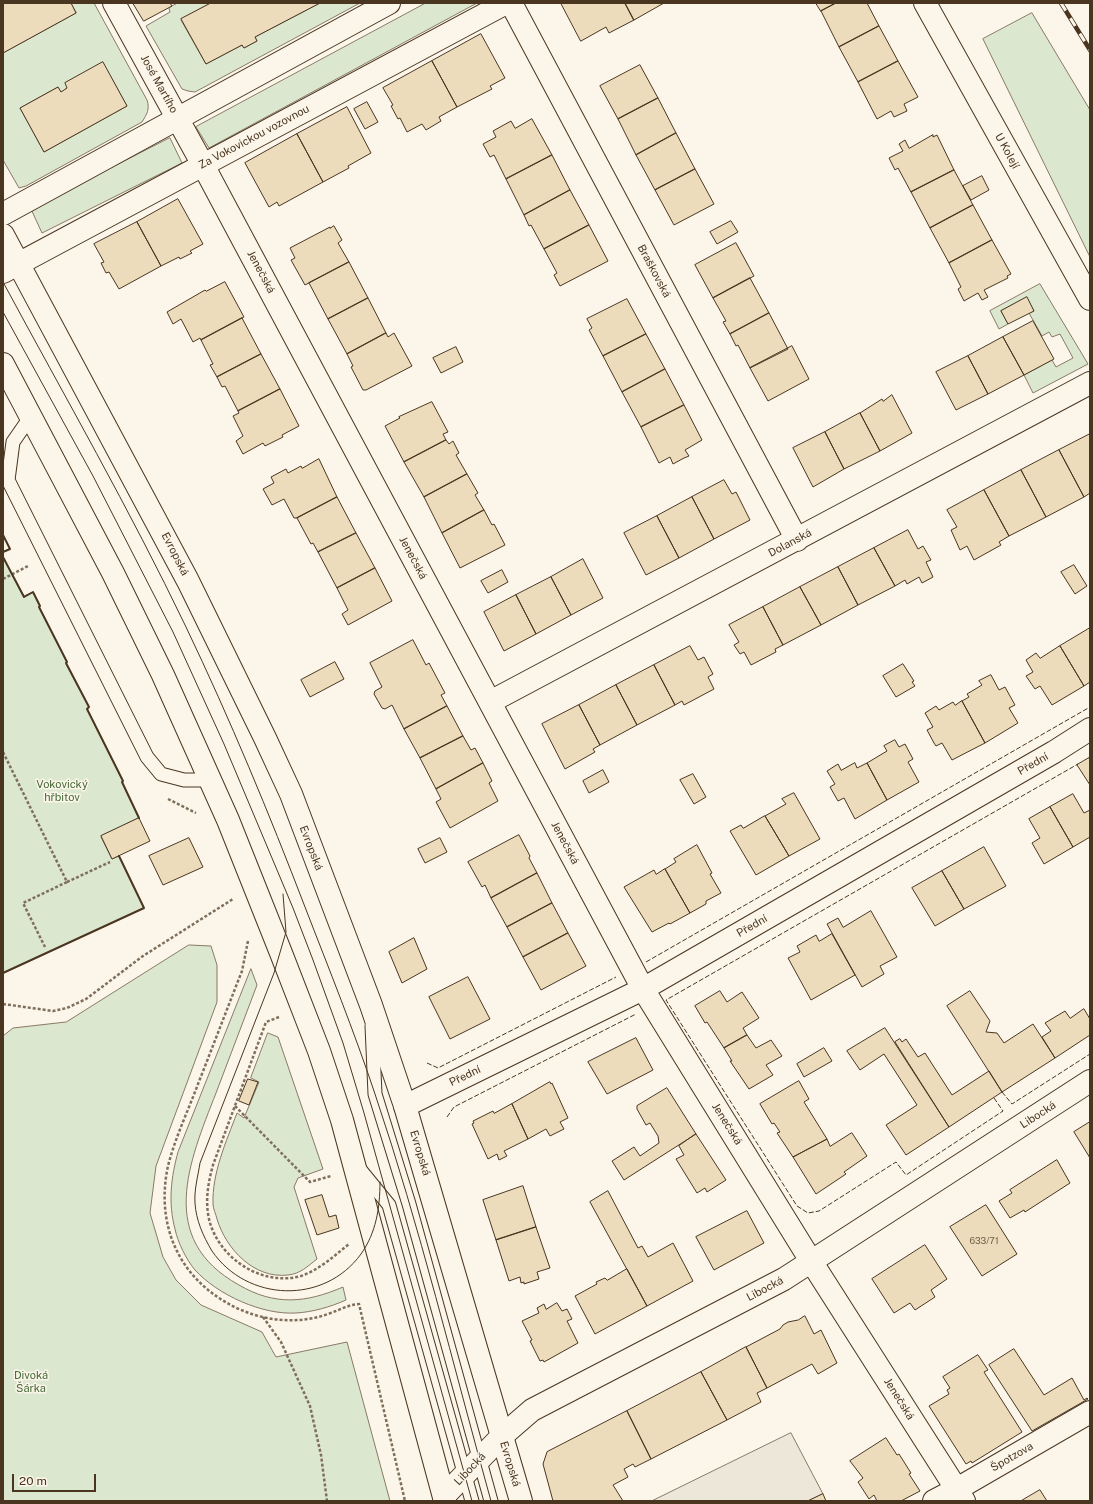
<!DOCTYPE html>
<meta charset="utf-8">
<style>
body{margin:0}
#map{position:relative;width:1093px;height:1504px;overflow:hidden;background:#fbf6e9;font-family:"Public Sans",sans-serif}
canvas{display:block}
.frame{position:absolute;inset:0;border:4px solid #4a3520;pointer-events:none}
.scale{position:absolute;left:12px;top:1474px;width:84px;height:18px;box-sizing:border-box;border:2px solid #4a3520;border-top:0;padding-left:5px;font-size:12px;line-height:14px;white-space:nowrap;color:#4a3520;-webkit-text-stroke:3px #fbf6e9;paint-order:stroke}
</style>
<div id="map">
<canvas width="1093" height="1504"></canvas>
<div class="frame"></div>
<div class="scale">20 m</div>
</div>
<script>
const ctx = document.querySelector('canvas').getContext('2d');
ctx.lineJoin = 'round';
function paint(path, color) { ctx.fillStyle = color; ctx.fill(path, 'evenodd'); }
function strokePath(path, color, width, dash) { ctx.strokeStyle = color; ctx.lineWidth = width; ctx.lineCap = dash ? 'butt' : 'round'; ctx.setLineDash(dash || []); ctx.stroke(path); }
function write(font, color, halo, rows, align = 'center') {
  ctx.font = font + ' "Public Sans",sans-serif'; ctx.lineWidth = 3; ctx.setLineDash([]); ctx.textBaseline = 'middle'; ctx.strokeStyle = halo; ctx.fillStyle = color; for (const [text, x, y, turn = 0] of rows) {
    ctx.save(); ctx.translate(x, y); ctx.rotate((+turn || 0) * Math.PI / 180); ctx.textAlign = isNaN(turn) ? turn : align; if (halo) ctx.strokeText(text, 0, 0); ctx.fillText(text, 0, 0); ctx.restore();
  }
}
const green = new Path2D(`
 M71,3H94L147,100C150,109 147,114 142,122L26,186L19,188L3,160V53L76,13ZM103,63L127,106L44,152L20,108L58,87L61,92Z
 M178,3H211L181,20L206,64L242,45L244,48L257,41L255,37L320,3H360L195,92L188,91L182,89L146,26L170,12L169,8Z
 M426,3H477L209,148L196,127Z
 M1032,13L1090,110V257L983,39Z
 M170,138L182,163L42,233L31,209Z
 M1040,284L1088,364L1033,393L1024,375L1052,360L1056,367L1073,358L1060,334L1052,337L1049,332L1042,336L1029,313L1034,311L1027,298L1001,311L1008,324L999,329L990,311Z
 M3,557L24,596L33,592L40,606L39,607L67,662L66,664L89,707L87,709L123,781L122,782L139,818L101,837L112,859L119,856L144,908L3,973Z
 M189,945L211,946L217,965V1002L156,1166L150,1213L163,1257L176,1280L201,1305L262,1332L276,1357L347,1342L390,1501H3V1036L13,1028L66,1022Z
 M251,969L257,985C243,1021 230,1057 216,1093C189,1162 156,1239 239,1285C275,1306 306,1303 343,1287L346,1300C330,1307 313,1312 296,1313C262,1315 218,1295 195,1270C186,1259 178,1243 175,1229C168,1203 171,1177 178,1152Z
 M268,1033L278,1037L323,1169L298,1178L294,1187L317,1259C308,1266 300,1274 288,1275C254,1279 226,1249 217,1219C216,1214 213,1209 213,1204C212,1173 226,1142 237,1113L244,1118L259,1082L251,1078Z`);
const parking = new Path2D(`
 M791,1433L823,1494L808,1501H652Z`);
const building = new Path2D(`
 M3,3H71L76,13L3,53Z
 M133,3H170L172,6L144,21Z
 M211,3H320L255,37L257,41L244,48L242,45L206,64L181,19Z
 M561,3H625L634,20L609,33L606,27L581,41Z
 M625,3H664L634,20Z
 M816,3H836L821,11Z
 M836,3H867L879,26L839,47L821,11Z
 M879,26L898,61L858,82L839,47Z
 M481,34L505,78L490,86L492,89L457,107L432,61Z
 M432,61L457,107L439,117L441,121L426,130L422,124L407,132L400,118L398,119L391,106L393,105L383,88Z
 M898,61L918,97L904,104L907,111L894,117L891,111L877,119L858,82Z
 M103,62L127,106L44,152L20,108L58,87L61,92L67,88L65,83Z
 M640,65L658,98L618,119L600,86Z
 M658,98L676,133L636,155L618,119Z
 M367,102L378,122L365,129L354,109Z
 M347,107L371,153L348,166L349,168L323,182L297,134Z
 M532,119L552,155L506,179L494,155L490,157L483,144L496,137L493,131L511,121L515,128Z
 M676,133L695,169L655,190L636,155Z
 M297,134L323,182L279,206L277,202L269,207L245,163Z
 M933,135V137L937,135L954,170L911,192L898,168L895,170L889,158L903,151L899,144L905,140L909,148Z
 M552,155L570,190L524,215L506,179Z
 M695,169L714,204L674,225L655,190Z
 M954,170L973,205L930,228L911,192Z
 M982,176L989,190L971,200L963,186Z
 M570,190L589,225L544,249L531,225L529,226L524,215Z
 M178,199L203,244L190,251L192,253L180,259L179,257L161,266L137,222Z
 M973,205L992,240L949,263L930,228Z
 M731,221L738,232L717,244L710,232Z
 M137,222L161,266L119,289L109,272L106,273L101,263L104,262L94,244Z
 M589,225L608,261L560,286L554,275L557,273L544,249Z
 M334,226L342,240L338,243L349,262L305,285L291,260L295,258L290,248L330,227V228Z
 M992,240L1011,274L1007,276L1008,278L984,290L988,297L982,300L978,293L964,301L958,289L961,287L949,263Z
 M736,243L754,276L713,298L695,265Z
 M349,262L368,298L328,319L309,283Z
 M750,278L769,313L730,334L723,322L726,321L713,298Z
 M225,282L244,317L201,340L200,338L193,342L181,319L173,324L167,312L205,290L206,291Z
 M1027,297L1034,311L1008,324L1001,311Z
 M368,298L386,333L347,354L328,319Z
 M627,299L646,334L603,356L589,330L592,328L587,319Z
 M769,313L788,349L750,368L738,345L736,346L730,334Z
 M242,318L261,354L217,377L210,365L213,364L201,340Z
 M1033,321L1054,359L1024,375L1003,337Z
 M386,333L388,337L394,333L412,366L366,390H363L351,367L353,366L347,354Z
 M646,334L665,369L622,392L603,356Z
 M1003,337L1024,375L988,394L968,356Z
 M792,346L809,379L768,401L750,368Z
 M456,347L463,362L441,373L433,358Z
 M261,354L280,389L238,411L225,386L222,387L217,377Z
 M968,356L988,394L956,410L936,372Z
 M665,369L684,405L641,427L622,392Z
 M280,389L299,426L282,435L283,437L265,446L263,443L243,454L236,441L243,436L233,416L239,413L238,411Z
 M892,395L912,433L880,451L860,413L882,399L883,401Z
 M432,402L448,432L443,434L446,440L404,462L385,426L400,418L399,417Z
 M684,405L702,440L685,450L689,456L684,458L673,464L670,457L659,463L641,427Z
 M860,413L880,451L844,469L825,432Z
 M825,432L844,469L813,487L793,448Z
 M1090,434V493L1084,497L1059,450Z
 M446,440L449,444L453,441L459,453L456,455L467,474L424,497L404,462Z
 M1059,450L1084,497L1046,517L1021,470Z
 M319,459L337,497L297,518H294L284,499L272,505L263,489L274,483L271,477L286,469L288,473L301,466L302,468Z
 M1021,470L1046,517L1009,536L984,490Z
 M467,474L478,493L475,495L484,510L442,533L424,497Z
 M724,480L732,494L736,492L750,520L714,539L692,497Z
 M984,490L1009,536L999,542L1001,545L974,560L967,546L960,550L951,530L957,527L947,510Z
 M337,497L356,533L318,552L313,543L311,544L297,518Z
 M692,497L714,539L679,558L657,516Z
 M484,510L492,525L494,524L505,545L460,568L442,533Z
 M657,516L679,558L646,575L624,533Z
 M908,530L918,549L923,546L931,560L926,562L933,577L922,583L919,577L907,584L905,580L895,586L874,548Z
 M356,533L375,568L337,588L318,552Z
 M874,548L895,586L858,605L838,567Z
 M583,559L603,598L571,615L551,577Z
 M1074,565L1087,586L1075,594L1061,572Z
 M838,567L858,605L821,625L800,587Z
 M375,568L392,601L348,625L342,614L348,610L337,588Z
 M502,570L508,582L488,593L481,581Z
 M551,577L571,615L536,634L516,595Z
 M800,587L821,625L783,645L763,607Z
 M516,595L536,634L504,651L484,612Z
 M763,607L783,645L775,649L776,652L751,665L744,652L740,654L734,645L739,642L729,625Z
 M1090,628V682L1084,686L1060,646Z
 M413,640L426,665L429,663L445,693L441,695L447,706L404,729L392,705L385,709L382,708L374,694L375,691L382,687L370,663Z
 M690,646L698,660L704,657L713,674L708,677L714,689L684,705L682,701L675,705L654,665Z
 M1060,646L1084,686L1052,705L1040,686L1035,689L1026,676L1033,672L1026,660L1036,653L1040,658Z
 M335,662L344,679L310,697L301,680Z
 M903,664L914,681L912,682L915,686L896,697L883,676Z
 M654,665L675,705L637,725L616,685Z
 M991,675L999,690L1005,687L1015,705L1009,708L1018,723L985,743L962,701L969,697L967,694L982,685L979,681Z
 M616,685L637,725L600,745L579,705Z
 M962,701L985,743L952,760L942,743L936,746L934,743L927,730L933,727L925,713L936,706L939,710L953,702L955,705Z
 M579,705L600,745L593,749L595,752L565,769L542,724Z
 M447,706L463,736L420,758L404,729Z
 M463,736L471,750L475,748L483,763L436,789L420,758Z
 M895,740L899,747L905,744L913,759L908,762L919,782L887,800L867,763L887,751L884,746Z
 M1089,758L1090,760V785L1077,765Z
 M483,763L492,781L489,783L498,801L450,828L436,802L441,799L436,789Z
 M855,763L857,768L867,763L887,800L855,819L844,798L838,801L830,787L835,784L827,771L838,764L841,770Z
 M603,770L609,782L589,793L583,781Z
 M693,774L706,797L694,804L680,780Z
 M794,793L820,839L789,856L765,816L786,804L782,799Z
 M1073,794L1084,813L1090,810V837L1073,847L1050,807Z
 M1050,807L1073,847L1044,864L1032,843L1040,838L1029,819Z
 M765,816L789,856L756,875L730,831L741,825L743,828Z
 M139,818L150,841L112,859L101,836Z
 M519,835L530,856L529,858L537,873L491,898L485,885L482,887L468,862Z
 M189,838L203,867L163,885L149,856Z
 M440,838L447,852L425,863L418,849Z
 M697,845L712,873L710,874L721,893L706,901V904L690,913L665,869L676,862L674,859Z
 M984,847L1006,886L964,909L942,871Z
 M665,869L690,913L670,924L669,923L652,932L624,887L654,870L656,874Z
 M942,871L964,909L935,926L912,888Z
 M537,873L552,903L507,927L491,898Z
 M552,903L568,933L523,957L507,927Z
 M871,911L897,957L880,966L884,974L862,987L827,924L838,918L843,927Z
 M568,933L586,966L541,990L523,957Z
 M832,934L855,975L811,1000L788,958L800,952L797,946L816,935L819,941Z
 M414,938L427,969L402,983L389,952Z
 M468,977L490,1019L450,1039L429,997Z
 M720,991L727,1002L742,992L759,1018L743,1028L747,1035L724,1048L707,1022L705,1023L695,1006Z
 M970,991L990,1021L986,1032L997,1033L1004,1043L1033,1024L1055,1058L1002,1092L947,1006Z
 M1084,1009L1090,1019V1035L1055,1058L1042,1037L1051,1031L1045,1023L1065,1011L1070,1018Z
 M885,1028L949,1127L906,1155L886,1125L917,1105L884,1054L860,1070L847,1051Z
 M747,1035L756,1048L771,1040L782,1056L766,1065L773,1075L749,1089L730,1061H732L724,1048Z
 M636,1038L653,1070L607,1094L588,1062Z
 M900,1039L902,1042L906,1039L918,1057L925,1053L952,1095L989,1071L1002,1092L949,1127L895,1042Z
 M824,1048L832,1061L804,1077L797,1064Z
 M248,1079L258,1082L249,1105L239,1101Z
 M799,1081L809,1099L804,1102L827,1139L793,1157L777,1133L780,1132L774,1123L772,1124L760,1104Z
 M550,1082L551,1084L552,1083L568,1118L560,1122L564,1129L550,1136L546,1129L528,1139L512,1104Z
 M667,1088L696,1134L624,1180L612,1161L634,1147L640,1156L659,1143L658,1136L650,1123L646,1125L637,1109V1106Z
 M512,1104L528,1139L504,1151L507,1156L499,1160L497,1154L488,1159L472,1124L474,1123L473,1121L493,1111L494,1113Z
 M1090,1122V1158L1074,1132Z
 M852,1133L867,1156L844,1172L846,1174L816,1194L793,1157L827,1139L830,1146Z
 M696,1134L726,1180L707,1192L705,1188L697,1193L676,1159L684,1155L679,1146Z
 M1057,1160L1070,1183L1025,1212L1024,1210L1010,1218L999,1201L1012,1193L1010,1190Z
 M523,1186L536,1227L496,1240L483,1200Z
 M608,1191L638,1248L642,1246L648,1257L673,1243L693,1281L647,1306L590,1202Z
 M322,1195L329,1217L336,1215L339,1228L317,1235L305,1200Z
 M986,1205L1017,1254L982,1276L950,1227Z
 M747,1211L764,1243L714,1270L696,1237Z
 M536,1227L550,1268L537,1272L539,1279L524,1284V1282L521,1283L520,1277L509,1281L496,1240Z
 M925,1245L947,1279L931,1290L935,1297L915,1310L910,1303L894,1313L872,1279Z
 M627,1269L647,1306L595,1334L575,1296L597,1284L596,1282L605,1278L607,1280Z
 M557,1303L562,1311L567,1309L572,1319L567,1321L578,1343L544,1362L543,1360L540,1361L530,1341L532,1340L522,1321L539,1313L537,1308L544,1304L546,1309Z
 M805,1316L814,1334L821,1330L837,1363L818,1374L812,1364L767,1388L746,1347L780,1329L783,1325L788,1322L798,1320Z
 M746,1347L767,1388L757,1393L761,1402L727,1420L701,1372Z
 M1014,1349L1044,1395L1072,1378L1084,1400L1087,1398L1088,1399L1032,1431L989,1365Z
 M978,1355L988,1370L984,1372L1022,1432L972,1463L971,1461L966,1464L929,1406L949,1394L947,1390L950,1388L943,1377Z
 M701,1372L727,1420L651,1459L627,1411Z
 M627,1411L651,1459L635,1467L633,1464L624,1469L628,1477L613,1485L623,1501H553L543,1464L547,1452Z
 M886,1438L897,1455L899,1454L911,1473L909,1474L920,1491L901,1501H877L874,1495L869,1499L858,1482L863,1478L850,1461Z
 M1040,1490L1047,1501H1021Z
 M823,1494L826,1501H808Z`);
const path = new Path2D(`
 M3,579L28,566
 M3,752L67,882L23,903L45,947
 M168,799L196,813
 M67,882L110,862
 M248,941L242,971C227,1009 213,1046 198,1084C188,1111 175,1138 168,1166C158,1212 170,1258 207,1289C227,1306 256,1319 284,1320C299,1321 314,1319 328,1314C340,1310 347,1305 359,1304L405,1501
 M3,1004L53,1011L67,1008L86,999L143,956L233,899
 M279,1017L266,1022L213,1165C208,1183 205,1201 209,1219C218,1258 262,1287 301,1276C319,1270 334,1256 349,1244
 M235,1106L310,1182L331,1176
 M263,1317L281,1342L310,1406L321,1455L327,1501`);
const service = new Path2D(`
 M31,416L13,442L8,480L147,757L161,774L184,780H209
 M372,1026L375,1094L409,1204L491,1501
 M358,1167L389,1205L472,1501`);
const minor = new Path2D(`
 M114,3L203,165L643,989L811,1261L964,1501
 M511,3L797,540
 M925,3L1090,299
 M3,214L389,3
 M3,272L506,3
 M490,702L1090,383
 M405,1106L643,989L1054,752L1090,729
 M934,1501L957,1489L1090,1412`);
const tertiary = new Path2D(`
 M444,1496L502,1436L532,1410L784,1279L1090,1081`);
const primary = new Path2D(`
 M3,235L188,581L265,738L291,794L371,1005L405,1106L521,1501
 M3,364L113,573L163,675L228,820L281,953L319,1051L342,1120L445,1501`);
const tram = new Path2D(`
 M3,282C65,397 130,510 186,627C230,719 269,813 305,907C329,969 354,1031 375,1094C420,1227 453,1365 491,1501
 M3,312L93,476L173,632L224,744L293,908L313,960L343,1043L364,1113L472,1501
 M283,894L286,932L274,973L200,1163C198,1176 194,1190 195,1203C196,1220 203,1236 212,1251C247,1302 324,1305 361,1254C376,1233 380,1208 380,1182`);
const rail = new Path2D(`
 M1061,3L1090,50`);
const fence = new Path2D(`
 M646,962L1090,707
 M427,1063L438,1068L616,977
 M1002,1092L1012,1104L1090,1054
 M994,1098L1003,1111L906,1175L896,1162L819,1211L808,1213L797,1206L666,1000L1078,764
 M447,1117L454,1107L636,1014`);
const wall = new Path2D(`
 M3,535L10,549L3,552
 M3,557L24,597L33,592L40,606L39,607L67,662L66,663L89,707L87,709L123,781L122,782L139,818
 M3,973L144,908L119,856`);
const numberNames = [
 ["633/71",984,1241]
];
const streetNames = [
 ["José Martího",159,84,61],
 ["Za Vokovickou vozovnou",254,137,-28],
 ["U Kolejí",1007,151,61],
 ["Braškovská",654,271,62],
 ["Jenečská",261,272,62],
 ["Dolanská",790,543,-28],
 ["Evropská",175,554,63],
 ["Jenečská",413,558,62],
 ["Přední",1033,764,-30],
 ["Jenečská",565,843,62],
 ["Evropská",311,848,69],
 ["Přední",752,926,-30],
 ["Přední",465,1076,-26],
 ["Libocká",1038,1115,-33],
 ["Jenečská",727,1124,58],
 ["Evropská",420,1153,73],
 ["Libocká",765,1289,-28],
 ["Jenečská",899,1399,58],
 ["Špotzova",1012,1457,-30],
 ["Evropská",510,1464,73],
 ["Libocká",470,1469,-47]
];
const parkNames = [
 ["Vokovický",62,785],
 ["hřbitov",62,798],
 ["Divoká",31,1376],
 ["Šárka",31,1389]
];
paint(green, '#dce7d0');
strokePath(green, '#887966', 1);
paint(parking, '#ede7d9');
strokePath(parking, '#887966', 1);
paint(building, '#ecdcbc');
strokePath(building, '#4a3520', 1);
strokePath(service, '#4a3520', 15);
strokePath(minor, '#4a3520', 24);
strokePath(tertiary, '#4a3520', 24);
strokePath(primary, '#4a3520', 24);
strokePath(path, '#7f6f5c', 2.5, [3, 2]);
strokePath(service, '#fbf6e9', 13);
strokePath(minor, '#fbf6e9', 22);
strokePath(tertiary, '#fbf6e9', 22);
strokePath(primary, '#fbf6e9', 22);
strokePath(tram, '#4a3520', 1);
strokePath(rail, '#4a3520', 4.5);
strokePath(rail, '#fbf6e9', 3, [9]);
strokePath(fence, '#4a3520', 1, [5, 2]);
strokePath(wall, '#4a3520', 2);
write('9px', '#725f47', null, numberNames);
write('11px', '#4a3520', '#fbf6e9', streetNames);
write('11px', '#436837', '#fbf6e9', parkNames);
</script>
